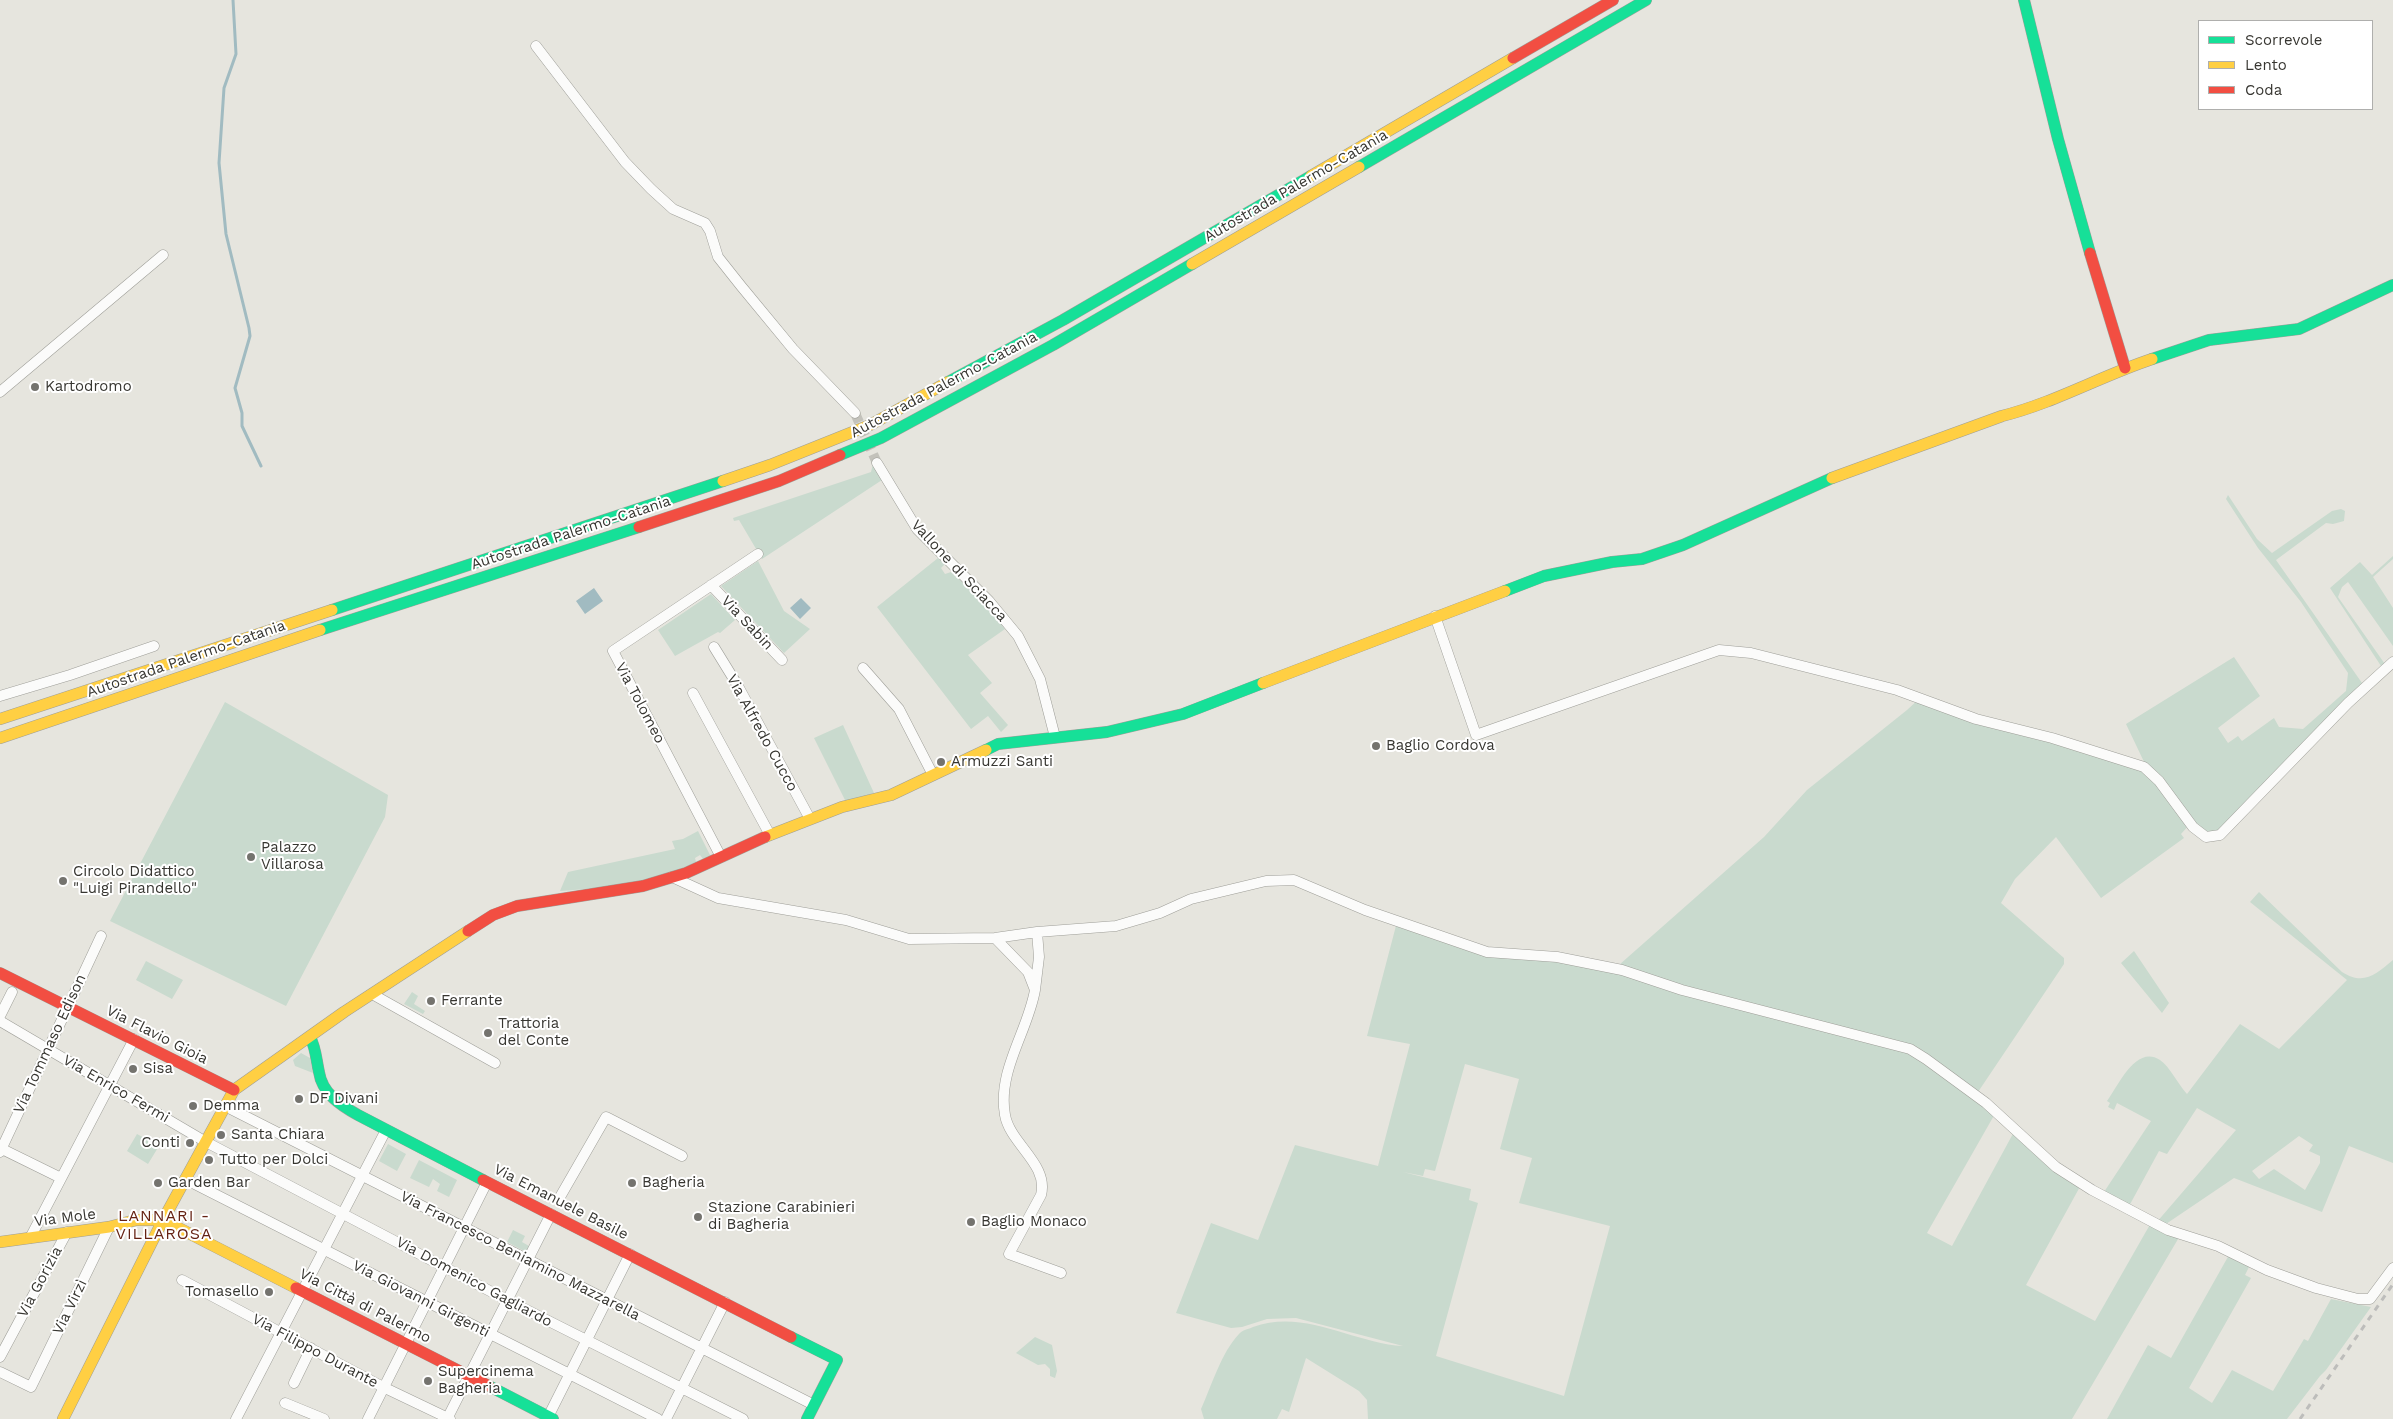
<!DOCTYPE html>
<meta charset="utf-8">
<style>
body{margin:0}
#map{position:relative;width:2393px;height:1419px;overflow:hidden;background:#e6e5de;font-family:"Work Sans",sans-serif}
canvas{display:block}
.legend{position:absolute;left:2198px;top:20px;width:175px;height:90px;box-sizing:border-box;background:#fff;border:1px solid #afafad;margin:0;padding:6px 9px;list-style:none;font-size:15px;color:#373631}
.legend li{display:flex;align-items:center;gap:10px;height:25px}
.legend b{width:25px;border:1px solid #afafad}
</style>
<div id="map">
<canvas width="2393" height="1419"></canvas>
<ul class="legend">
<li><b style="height:6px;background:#16e098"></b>Scorrevole</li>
<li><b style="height:6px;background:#ffcf43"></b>Lento</li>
<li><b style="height:6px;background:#f24e42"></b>Coda</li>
</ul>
</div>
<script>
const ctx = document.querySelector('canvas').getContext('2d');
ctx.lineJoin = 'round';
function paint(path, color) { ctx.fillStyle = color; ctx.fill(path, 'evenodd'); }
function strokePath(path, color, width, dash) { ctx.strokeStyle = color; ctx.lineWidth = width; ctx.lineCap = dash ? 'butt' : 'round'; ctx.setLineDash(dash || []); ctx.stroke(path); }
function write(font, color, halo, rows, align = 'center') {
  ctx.font = font + ' "Work Sans",sans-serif'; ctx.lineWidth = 4; ctx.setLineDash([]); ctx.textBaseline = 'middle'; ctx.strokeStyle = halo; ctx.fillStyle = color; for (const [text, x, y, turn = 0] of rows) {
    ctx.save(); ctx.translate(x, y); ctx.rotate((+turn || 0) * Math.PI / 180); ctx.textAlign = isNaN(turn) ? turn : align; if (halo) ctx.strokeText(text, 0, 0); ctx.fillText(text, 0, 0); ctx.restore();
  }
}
const green = new Path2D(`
 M873,464L882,480L762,559L739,520L734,521L733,518L871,472Z
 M2228,495L2257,539L2272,553L2332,511L2341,509L2345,511L2344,521L2333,524L2326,523L2276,560L2362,683L2379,676L2381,666L2330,588L2360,562L2372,575L2393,556V559L2373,577L2393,608V646L2348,582L2342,587L2338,597L2387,667L2220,835L2206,837L2190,824L2181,834L2184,838L2101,898L2056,837L2015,879L2001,903L2064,958V964L1976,1095L1996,1112L1927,1233L1952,1246L2015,1130L2082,1183L2026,1285L2095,1321L2152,1221L2156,1223L2236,1130L2197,1108L2167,1154L2159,1151L2128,1208L2102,1195L2151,1121L2117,1103L2114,1110L2108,1107L2110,1103L2107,1101C2118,1086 2136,1044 2160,1060C2170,1067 2178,1084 2187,1094L2240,1024L2279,1049L2347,980L2250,902L2259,892L2342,972C2364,986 2376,974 2393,960V1163L2349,1146L2322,1212L2234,1178L2163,1226L2181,1234L2072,1419H1368L1367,1400L1359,1391L1306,1358L1289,1412L1282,1409L1277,1419H1204L1201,1409C1212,1385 1221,1353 1239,1334C1242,1330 1249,1329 1253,1327C1304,1308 1353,1343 1403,1346L1296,1318L1267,1319L1242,1327L1231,1328L1176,1313L1211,1223L1258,1240L1295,1145L1378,1166L1410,1044L1367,1036L1397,922L1487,952L1619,965L1764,837L1807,790L1907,710L1920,698L2146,766L2126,724L2234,657L2260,696L2218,728L2228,743L2238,736L2242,741L2274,718L2279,727L2303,729L2346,691L2348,673L2301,602L2258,548L2226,499ZM1465,1064L1519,1079L1500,1149L1532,1158L1519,1203L1610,1226L1564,1396L1436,1356L1478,1203L1469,1200L1471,1189L1403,1172L1423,1176L1425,1169L1435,1171ZM2299,1136L2313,1145L2309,1151L2320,1156V1163L2305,1190L2274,1169L2259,1179L2252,1171Z
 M938,558L945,564L941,568L945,574L951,572L972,591L1005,629L968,655L992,683L980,693L1008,725L1001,732L988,716L971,729L877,607Z
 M758,561L784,611L810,629L784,653L721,586Z
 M711,594L735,620L720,633L718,632L675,656L658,630Z
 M225,702L388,795L385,817L286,1006L110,921Z
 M843,725L874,793L846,802L814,738Z
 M698,831L711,857L703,859L700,855L695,858L696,862C658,882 603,888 560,891L568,872L675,849L672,841L683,839Z
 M2134,951L2169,1003L2162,1013L2121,963Z
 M146,961L183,980L172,999L136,980Z
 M412,992L418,996L414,1004L425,1011L423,1014L404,1004Z
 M301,1053L310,1058L313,1073L295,1066L293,1060Z
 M137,1134L159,1146L148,1164L127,1151Z
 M388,1144L406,1154L397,1171L379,1161Z
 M419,1160L457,1180L449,1197L437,1191L440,1184L433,1179L429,1187L410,1178Z
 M513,1230L525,1236L522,1242L529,1246L526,1252L507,1242Z
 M2229,1255L2250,1265L2245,1275L2251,1278L2189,1388L2212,1403L2232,1370L2273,1391L2304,1339L2308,1341L2331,1299L2371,1307L2326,1370L2320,1376L2287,1419H2107L2148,1345L2171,1358Z
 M1035,1337L1052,1345L1057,1371L1055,1378L1050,1376V1369L1045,1364L1038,1365L1016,1353Z`);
const water = new Path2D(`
 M594,588L603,601L585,614L576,601Z
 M801,598L811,608L800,619L790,608Z`);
const stream = new Path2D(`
 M233,0L236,54L224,88L219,163L226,234L249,328L250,336L235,388L242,413V426L261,466`);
const streetTunnel = new Path2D(`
 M855,413L877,463`);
const street = new Path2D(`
 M536,46L625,162L651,189L673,209L705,223L710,231L718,257L741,286L793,349L855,413
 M0,392L163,255
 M877,463L917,529L989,601L1018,636L1040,679L1055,737
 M711,585L782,660
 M1435,616L1476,735L1719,650L1751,653L1897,690L1976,719L2052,738L2144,767L2159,781L2193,827L2206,837L2220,835L2348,703L2393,662
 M714,647L738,686L810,819
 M863,668L899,709L933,775
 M693,693L770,835
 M0,696L70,675L154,646
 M721,857L613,651L758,554
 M672,877L718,898L846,920L909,939L995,938L1037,932L1116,926L1160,913L1191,899L1266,881L1294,880L1365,910L1487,952L1557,957L1622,970L1682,990L1910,1049L1926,1059L1986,1103L2056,1167L2092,1190L2168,1230L2218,1246L2267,1270L2316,1288L2358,1299H2370L2393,1268
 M995,938L1028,972L1035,990L1039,957L1037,932
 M1035,990C1028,1031 997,1071 1005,1115C1010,1144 1049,1164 1041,1195L1009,1254L1061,1273
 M372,994L495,1063
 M0,1016L12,992
 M0,1021L206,1142L507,1300L743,1419
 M225,1106L814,1405
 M0,1148L61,1178
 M0,1152L101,936
 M185,1179L658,1419
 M560,1197L606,1117L682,1156
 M30,1238L134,1039
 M182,1280L383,1387L450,1419
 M0,1357L67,1232
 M0,1372L31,1387L109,1227
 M294,1383L311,1348
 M285,1403L324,1419
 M236,1419L386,1130
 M368,1419L487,1182
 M447,1419L551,1214
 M547,1419L630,1254
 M666,1419L725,1302`);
const fast = new Path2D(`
 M2024,0L2058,139L2090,253
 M1359,167L1646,0
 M2152,359L2209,340L2299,329L2393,285
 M948,382L1063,320L1311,176
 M840,455L881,438L1053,345L1192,264
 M1505,591L1544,576L1612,562L1642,559L1683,545L1832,478
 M332,610L723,481
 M320,630L639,527
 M986,750L998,744L1107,732L1183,714L1263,683
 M310,1037C316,1048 316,1059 319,1072C322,1093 340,1105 358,1115L483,1180
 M791,1337L837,1360L807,1419
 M489,1386L553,1419`);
const slow = new Path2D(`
 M1311,176L1513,58
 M1192,264L1359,167
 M1832,478L2002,416C2054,403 2101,376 2152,359
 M723,481L770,465L870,425L948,382
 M1263,683L1505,591
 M0,719L332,610
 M0,738L320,630
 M765,837L842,807L891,795L986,750
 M234,1090L344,1012L468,931
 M0,1242L109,1227L136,1220H163L296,1288
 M63,1419L163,1220L234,1090`);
const jam = new Path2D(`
 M1513,58L1613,0
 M2090,253L2125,368
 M639,527L779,481L840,455
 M468,931L493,915L517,906L643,886L686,873L765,837
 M0,973L234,1090
 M483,1180L791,1337
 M296,1288L489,1386`);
const rail = new Path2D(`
 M2300,1419L2393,1284`);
const markers = [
 [35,387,5,"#74736e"],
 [1376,746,5,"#74736e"],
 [941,762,5,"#74736e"],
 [251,857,5,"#74736e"],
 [63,881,5,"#74736e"],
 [431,1001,5,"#74736e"],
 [488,1033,5,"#74736e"],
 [133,1069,5,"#74736e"],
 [299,1099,5,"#74736e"],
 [193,1106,5,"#74736e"],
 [221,1135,5,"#74736e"],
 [190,1143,5,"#74736e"],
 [209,1160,5,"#74736e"],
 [158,1183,5,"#74736e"],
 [632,1183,5,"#74736e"],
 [698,1217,5,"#74736e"],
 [971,1222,5,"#74736e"],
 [269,1292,5,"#74736e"],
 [428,1381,5,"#74736e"]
];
const streetNames = [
 ["Autostrada Palermo-Catania",1296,186,-30],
 ["Autostrada Palermo-Catania",944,385,-28],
 ["Autostrada Palermo-Catania",571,533,-18],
 ["Vallone di Sciacca",959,571,47],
 ["Via Sabin",747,623,47],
 ["Autostrada Palermo-Catania",186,659,-19],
 ["Via Tolomeo",640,703,62],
 ["Via Alfredo Cucco",762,733,61],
 ["Via Flavio Gioia",157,1035,27],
 ["Via Tommaso Edison",50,1044,-65],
 ["Via Enrico Fermi",116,1089,30],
 ["Via Emanuele Basile",561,1202,27],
 ["Via Mole",65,1218,-7],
 ["Via Francesco Beniamino Mazzarella",520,1256,27],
 ["Via Gorizia",40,1282,-62],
 ["Via Domenico Gagliardo",474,1282,28],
 ["Via Giovanni Girgenti",421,1299,27],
 ["Via Città di Palermo",365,1306,27],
 ["Via Virzì",70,1307,-64],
 ["Via Filippo Durante",315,1351,28]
];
const poiNames = [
 ["Kartodromo",45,387],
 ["Baglio Cordova",1386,746],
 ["Armuzzi Santi",951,762],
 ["Palazzo",261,848],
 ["Villarosa",261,865],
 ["Circolo Didattico",73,872],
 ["\"Luigi Pirandello\"",73,889],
 ["Ferrante",441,1001],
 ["Trattoria",498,1024],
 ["del Conte",498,1041],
 ["Sisa",143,1069],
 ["DF Divani",309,1099],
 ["Demma",203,1106],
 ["Santa Chiara",231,1135],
 ["Conti",180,1143,"right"],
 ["Tutto per Dolci",219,1160],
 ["Garden Bar",168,1183],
 ["Bagheria",642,1183],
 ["Stazione Carabinieri",708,1208],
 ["di Bagheria",708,1225],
 ["Baglio Monaco",981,1222],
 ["Tomasello",259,1292,"right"],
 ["Supercinema",438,1372],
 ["Bagheria",438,1389]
];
const neighbourhoodNames = [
 ["LANNARI -",164,1216],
 ["VILLAROSA",164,1234]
];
paint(green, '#c9dace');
paint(water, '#a1bbc1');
strokePath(stream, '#a1bbc1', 3);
strokePath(streetTunnel, '#c3c2bb', 10, [10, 5]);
strokePath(street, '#9e9e98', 11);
strokePath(fast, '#9e9e98', 12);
strokePath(slow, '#9e9e98', 12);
strokePath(jam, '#9e9e98', 12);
strokePath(street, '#fbfbfa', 10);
strokePath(fast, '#16e098', 11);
strokePath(slow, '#ffcf43', 11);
strokePath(jam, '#f24e42', 11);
strokePath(rail, '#bdbdbb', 3, [6, 6]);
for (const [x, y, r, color] of markers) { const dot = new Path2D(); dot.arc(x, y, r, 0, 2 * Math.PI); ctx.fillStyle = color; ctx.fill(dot); strokePath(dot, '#fff', 2); }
write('15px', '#373631', '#fff', streetNames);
write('15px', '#373631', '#fff', poiNames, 'left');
ctx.letterSpacing = '1px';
write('16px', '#652213', '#fff', neighbourhoodNames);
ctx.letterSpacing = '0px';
</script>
